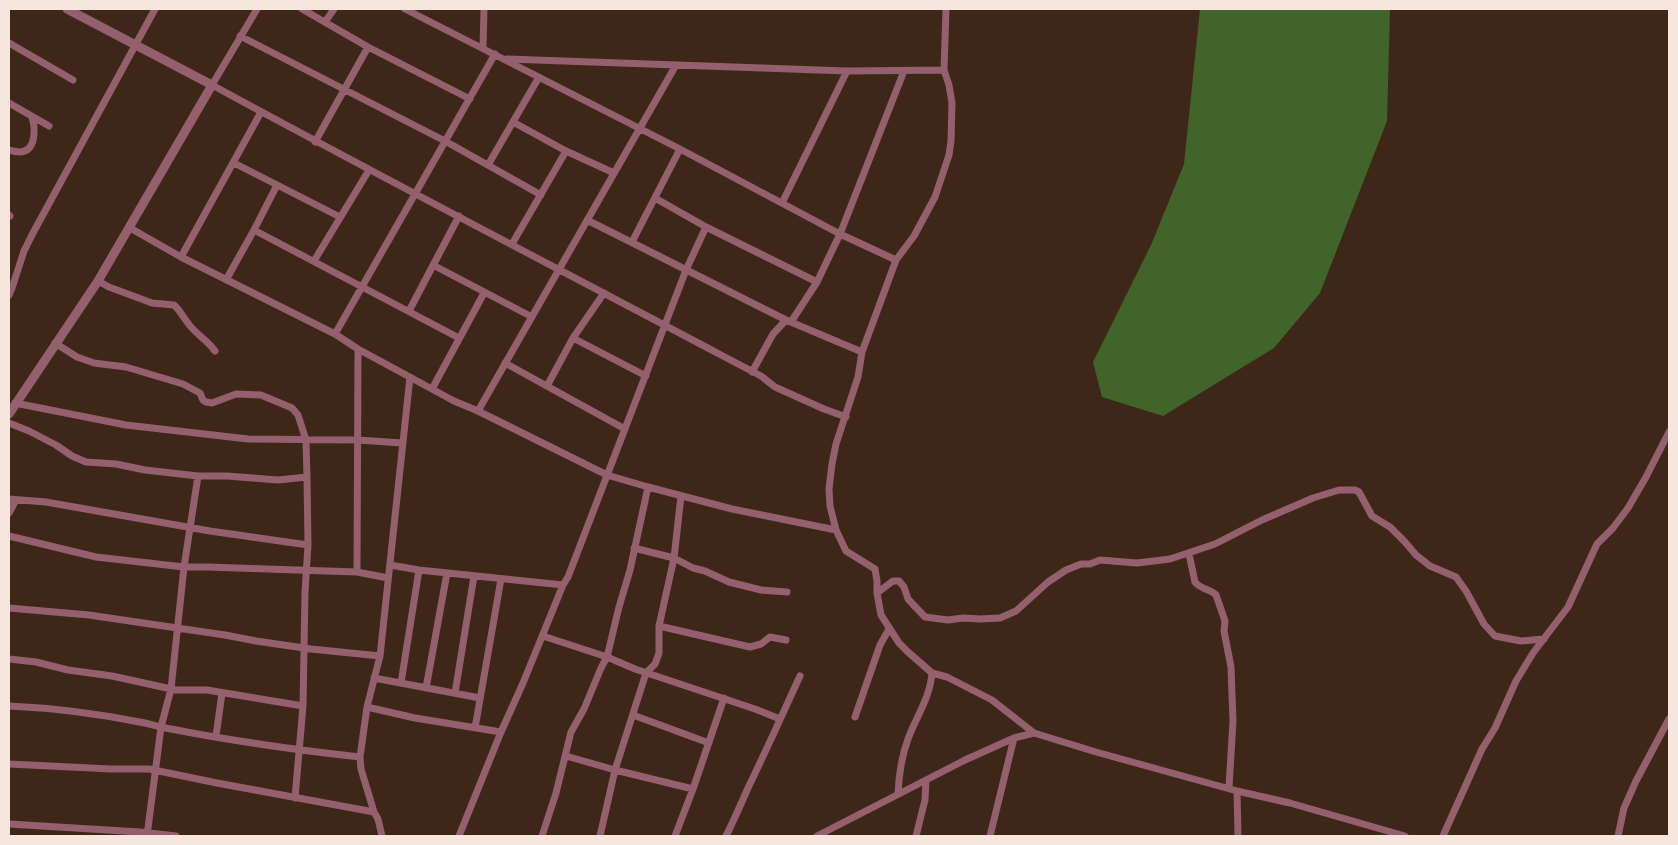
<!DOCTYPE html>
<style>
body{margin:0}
#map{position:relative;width:1678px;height:845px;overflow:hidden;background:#3e2719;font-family:Poppins,sans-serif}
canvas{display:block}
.frame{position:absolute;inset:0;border:10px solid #f6e6dd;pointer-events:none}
</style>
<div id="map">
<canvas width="1678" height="845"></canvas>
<div class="frame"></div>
</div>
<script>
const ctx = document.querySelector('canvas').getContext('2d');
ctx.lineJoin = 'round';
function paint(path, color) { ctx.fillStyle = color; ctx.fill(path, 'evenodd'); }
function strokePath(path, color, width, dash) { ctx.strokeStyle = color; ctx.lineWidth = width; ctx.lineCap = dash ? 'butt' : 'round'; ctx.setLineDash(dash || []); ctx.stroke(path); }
const forest = new Path2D(`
 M1200,9H1390L1387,121L1320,293L1274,348L1163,416L1102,397L1093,362L1151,245L1184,164Z`);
const minor = new Path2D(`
 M257,9L212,85C381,177 551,265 721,355L761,376L775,387L824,409L846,417
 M302,9L368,47L470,99
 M405,9L680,149L840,234L896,260
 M946,9L944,70L949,85L952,103L951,141L949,155L935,197L914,236L896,260L862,352L858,377L836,444L832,464L829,489L830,506L836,530L846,551L875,569L877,581V593L881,615L899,643L908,652L932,673L947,677L992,700L1034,733
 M325,22L334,9
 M240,36L445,141L541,195
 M9,43L73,80
 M483,48L484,9
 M507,59L847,71L944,70
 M9,103L49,126
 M513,122L566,151L614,173
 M315,142L368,47
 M9,150C12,151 17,152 21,152C37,150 35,127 32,117
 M234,163L340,217
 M488,165L539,77
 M655,198L706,227L817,282
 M782,203L847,71
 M9,215L10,216
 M587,220L786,320L862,352
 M130,228L181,257L335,334L358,349L454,401L478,411L607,475L648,487L732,509L836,530
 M254,230L459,338
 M632,242L680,149
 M512,244L566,151
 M181,257L261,112
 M314,261L369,170
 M433,265L532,317
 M226,280L254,230L277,185
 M98,281L109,287L152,303L174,305C181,311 185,321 192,328C199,336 209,342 215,351
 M9,295L12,288L24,251L33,233L155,9
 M409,311L459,216
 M791,322L817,282L840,234L904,71
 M335,334L495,54
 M573,338L646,376
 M505,363L625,429
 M752,372L773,334L786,320
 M547,386L573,338L604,293
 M432,389L484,293
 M15,403L126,425L248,439L358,440L402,443
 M478,411L676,65
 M9,423L29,431L56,445L72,456L86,462L116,464L145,470L198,476H227L278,480L307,477L306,440L298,415L292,408L261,395L236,394L212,403L206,402L203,400L200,393L183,384L126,367L94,363L77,357L55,343
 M307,477L308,545
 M9,499L46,502L210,531L308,545L305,592L303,706L295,798
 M9,513L16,500
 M9,536L96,557L184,567H207L357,572L388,578
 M634,548L674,558L693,568L705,571L729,582L761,590L787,592
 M1189,554L1195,582C1200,589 1210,589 1216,595L1225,621L1224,631L1231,667L1233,721L1229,787
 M390,565L419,570L563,585L568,577L686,270L706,227
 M357,572L358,349
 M877,593L893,581H899L904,587L908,599L925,617L948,620L963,618L980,619L1000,618L1016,611L1048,582L1066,570L1081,564H1090L1100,560L1137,563L1170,559L1215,544L1262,520L1313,498L1339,490H1355L1359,492L1372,516L1390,527L1405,542L1416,555L1430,566L1456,577L1466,591L1484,624L1495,636L1521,641L1544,639
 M9,608L89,615L225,635L256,641L311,649L380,656
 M659,626L750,647L761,644L770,637L786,640
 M543,636L607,657L635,669L755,709L780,719
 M9,659L36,662L68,670L112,676L176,690H207L303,706
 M374,678L480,698
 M401,683L419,570
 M426,688L447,573
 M455,693L474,576
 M9,706C53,708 101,714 145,723C154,725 162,728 171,729C233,741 296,750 360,757
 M367,707L415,718L501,732
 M633,715L709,743
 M855,717L880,645L889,629
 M475,728L501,579
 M216,736L222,693
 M566,756L615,770L693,789
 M9,764L111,769H149L217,783L374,812
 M1237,791L1238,836
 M898,793C899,774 901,758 908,739C916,717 930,698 932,673
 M9,824L140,832L176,836
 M147,836L161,727L171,689L184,567L198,476
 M382,836L378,819L374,812L361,769L360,757L367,707L380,656L410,377
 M459,836L501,732L523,683L563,585
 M542,836L556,793L571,732L584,709L601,668L607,657L619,607L630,570L648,487
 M600,836L615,770L646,673L655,664L659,653V626L674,558L681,496
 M675,836L693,789L724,698
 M726,836C734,820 741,804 748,788C766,751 783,713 800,676
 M817,836L965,760L1014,738L1034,733L1096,752L1237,791L1290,803L1405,836
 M916,836L925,800L926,780
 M990,836L1014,738
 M1443,836L1482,749L1495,728L1516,681L1533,653L1568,607L1597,544L1613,528L1628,508L1646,477L1669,432
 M1618,836L1624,808L1636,781L1669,719`);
const tertiary = new Path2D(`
 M9,414L98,281L212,85L67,9`);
paint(forest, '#41642a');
strokePath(minor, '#94606d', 7);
strokePath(tertiary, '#94606d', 9);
</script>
